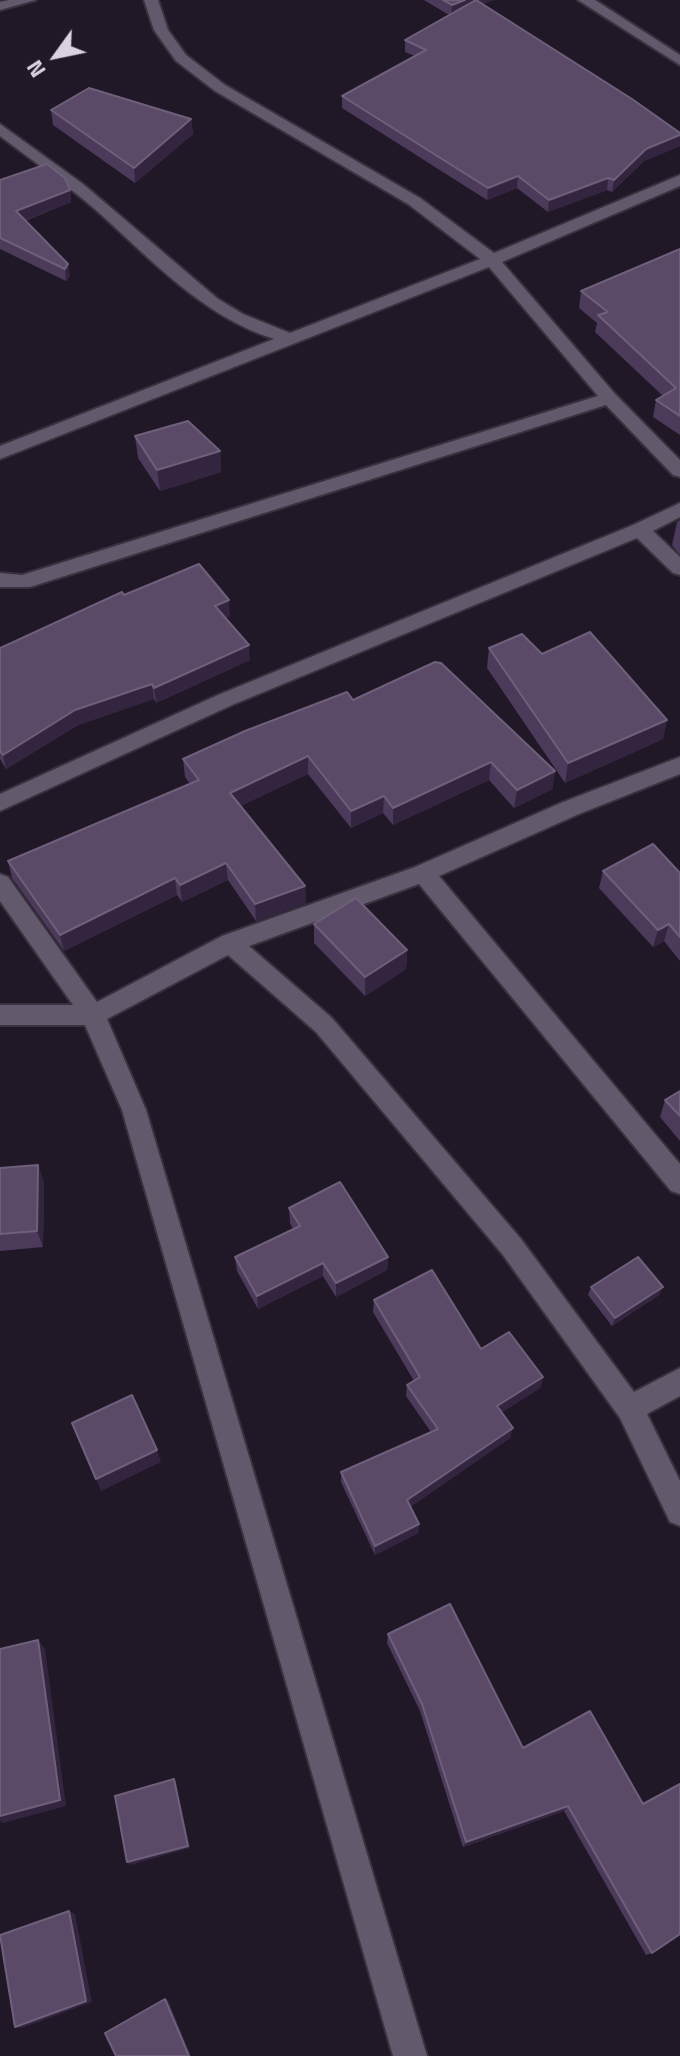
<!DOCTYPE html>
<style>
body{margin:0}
#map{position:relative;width:680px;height:2056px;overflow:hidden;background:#201827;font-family:"Titillium Web",sans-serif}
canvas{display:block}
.north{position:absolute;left:16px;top:16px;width:80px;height:80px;-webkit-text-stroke:6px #201827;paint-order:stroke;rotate:237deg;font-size:22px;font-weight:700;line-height:32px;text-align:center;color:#d8d3de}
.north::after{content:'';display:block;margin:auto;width:28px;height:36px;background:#d8d3de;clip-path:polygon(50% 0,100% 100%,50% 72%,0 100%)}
</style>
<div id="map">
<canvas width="680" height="2056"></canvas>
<div class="north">N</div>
</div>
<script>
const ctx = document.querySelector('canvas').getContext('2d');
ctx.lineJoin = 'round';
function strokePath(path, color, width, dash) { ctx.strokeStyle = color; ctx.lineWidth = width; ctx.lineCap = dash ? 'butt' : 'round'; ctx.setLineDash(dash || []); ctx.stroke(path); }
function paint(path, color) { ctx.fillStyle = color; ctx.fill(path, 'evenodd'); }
const street = new Path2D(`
 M9,0H36L0,10V2Z
 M144,0H158L168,30L186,55L225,85L420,198L494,253L680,175V186L502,262L615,394L680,460V477L673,475L606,405L30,587H0V573L22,575L598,396L489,267L0,459V446L274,339C202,316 152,260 97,211C66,184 33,161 0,136V124L83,184L218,299L243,314L290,333L480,259L408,204L215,91L176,61L154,30Z
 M578,0H595L680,55V65Z
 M680,503V517L653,531L680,557V575L673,573L637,538L232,705L0,811V794L218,695L633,525Z
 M680,757V774L579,814L439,876L680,1164V1194L671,1191L419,884L249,946L332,1018L521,1239L634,1392L680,1368V1396L647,1414L680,1481V1526L670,1522L620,1418L503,1255L316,1032L228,955L107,1019L146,1110L427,2056H393L122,1110L85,1025H0V1005H73L0,901V874L8,877L97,1002L222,936L415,867L563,802Z`);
const wall = new Path2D(`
 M424,0H494L482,4L680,133V146L644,161L612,192L607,190L548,212L517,188L487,200L342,108V96L415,56L405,52V40L449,15Z
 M51,110L191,119L193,134L135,183L53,125Z
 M0,180L70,190L71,202L25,221L70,276L66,281L0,249Z
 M680,249V435L653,417L656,400L663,396L595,332L597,323L579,308L581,291Z
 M135,436L220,451L221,472L160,491L138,458Z
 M680,520V555L672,545L677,522Z
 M124,595L230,616L225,618L250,660L156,703L154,699L78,725L6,769L0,759V648Z
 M489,648L542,654L667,720L663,739L565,783L487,668Z
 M353,700L555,771L552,789L514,808L489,780L393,825L383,813L351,828L308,774L240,806L305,886L306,903L256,921L228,880L182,902L177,895L64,951L12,878L8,861L190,784L185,777L183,759Z
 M603,871L680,873V961L664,941L653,947L599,888Z
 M314,924L407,950L406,969L365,996L314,943Z
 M680,1091V1141L660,1117L665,1100Z
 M0,1168L44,1182L43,1247L0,1251Z
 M289,1208L388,1257L387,1270L336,1297L323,1276L258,1309L237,1271L235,1257L293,1229L290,1223Z
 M591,1287H663L659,1295L612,1326L588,1295Z
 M374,1300L543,1377L540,1388L502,1412L510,1438L410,1507L419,1524L418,1533L375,1555L341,1482V1472L431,1432L406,1396L407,1385L414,1381L373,1312Z
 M388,1634L523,1748L590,1711L652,1953L646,1955L564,1811L463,1847L420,1711L387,1643Z`);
const shadedWall = new Path2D(`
 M465,0H494L451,17L452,5Z
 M191,119L193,134L135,183L134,168Z
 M680,135V146L644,161L612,192L614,180L646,149Z
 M518,176L517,188L487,200L488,188Z
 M608,178L607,190L548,212L549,200Z
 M70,190L71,202L18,223L16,211Z
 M68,264L70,276L66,281L65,269Z
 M220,451L221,472L160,491L157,470Z
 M229,600L230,616L216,621L215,606Z
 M249,645L250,660L156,703L154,688Z
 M152,684L154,699L78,725L6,769L3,755L75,710Z
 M667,720L663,739L565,783L568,763Z
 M308,756V774L231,810L230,793Z
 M491,762L489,780L393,825V808Z
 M555,771L552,789L514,808L517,790Z
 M384,796L383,813L351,828V811Z
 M226,863L228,880L182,902L180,885Z
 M175,878L177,895L64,951L60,935Z
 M305,886L306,903L256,921L255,904Z
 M669,924L664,941L653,947L658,930Z
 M407,950L406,969L365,996V977Z
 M38,1165L44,1182L43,1247L37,1231Z
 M388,1257L387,1270L336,1297V1283Z
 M323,1263V1276L258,1309L257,1296Z
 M663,1287L659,1295L612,1326L615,1318Z
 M543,1377L540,1388L495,1417L497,1406Z
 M513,1428L510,1438L406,1510L407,1500Z
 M157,1450L161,1462L101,1491L96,1479Z
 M419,1524L418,1533L375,1555V1546Z
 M38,1640L45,1649L66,1806L3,1823L0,1821V1816Z
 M174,1779L176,1782L190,1848L130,1865L127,1862Z
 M568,1806L564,1811L463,1847L466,1842Z
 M69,1911L75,1914L92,2002L22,2028L15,2027Z
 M165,1999L168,2000L191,2056H189Z`);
const building = new Path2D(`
 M443,0H465L452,5Z
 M476,0L632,99L680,133V135L646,149L614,180L608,178L549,200L518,176L488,188L342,96L426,50L405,40Z
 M89,88L191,119L134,168L51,110Z
 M47,164L65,178L70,190L16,211L68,264L65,269L0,238V180Z
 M680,249V416L656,400L676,388L598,315L608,312L581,291Z
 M188,421L220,451L157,470L135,436Z
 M199,564L229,600L215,606L249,645L154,688L152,684L75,710L3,755L0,751V648L122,592L124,595Z
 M590,632L667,720L568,763L489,648L522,634L542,654Z
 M435,662L441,663L555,771L517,790L491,762L393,808L384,796L351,811L308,756L230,793L305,886L255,904L226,863L180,885L175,878L60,935L8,861L199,780L183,759L245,731L347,692L353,700Z
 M653,844L680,873V937L669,924L658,930L603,871Z
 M356,898L407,950L365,977L314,924Z
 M680,1091V1116L665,1100Z
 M38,1165L37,1231L0,1234V1168Z
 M340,1182L388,1257L336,1283L323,1263L257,1296L235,1257L300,1226L289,1208Z
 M638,1257L663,1287L615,1318L591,1287Z
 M432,1270L481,1349L509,1332L543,1377L497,1406L513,1428L407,1500L419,1524L375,1546L341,1472L438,1429L407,1385L420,1377L374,1300Z
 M132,1395L157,1450L96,1479L72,1423Z
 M450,1604L523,1748L590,1711L643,1804L680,1784V1934L652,1953L568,1806L466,1842L422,1704L388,1634Z
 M38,1640L60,1800L0,1816V1649Z
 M174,1779L188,1846L127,1862L115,1796Z
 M69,1911L86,2001L15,2027L0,1935Z
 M165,1999L189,2056H116L105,2033Z`);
strokePath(street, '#37323d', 4);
paint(street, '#62596c');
paint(wall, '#4b3a5a');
paint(shadedWall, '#332540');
paint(building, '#5a4a68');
strokePath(building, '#6e607b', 2);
</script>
